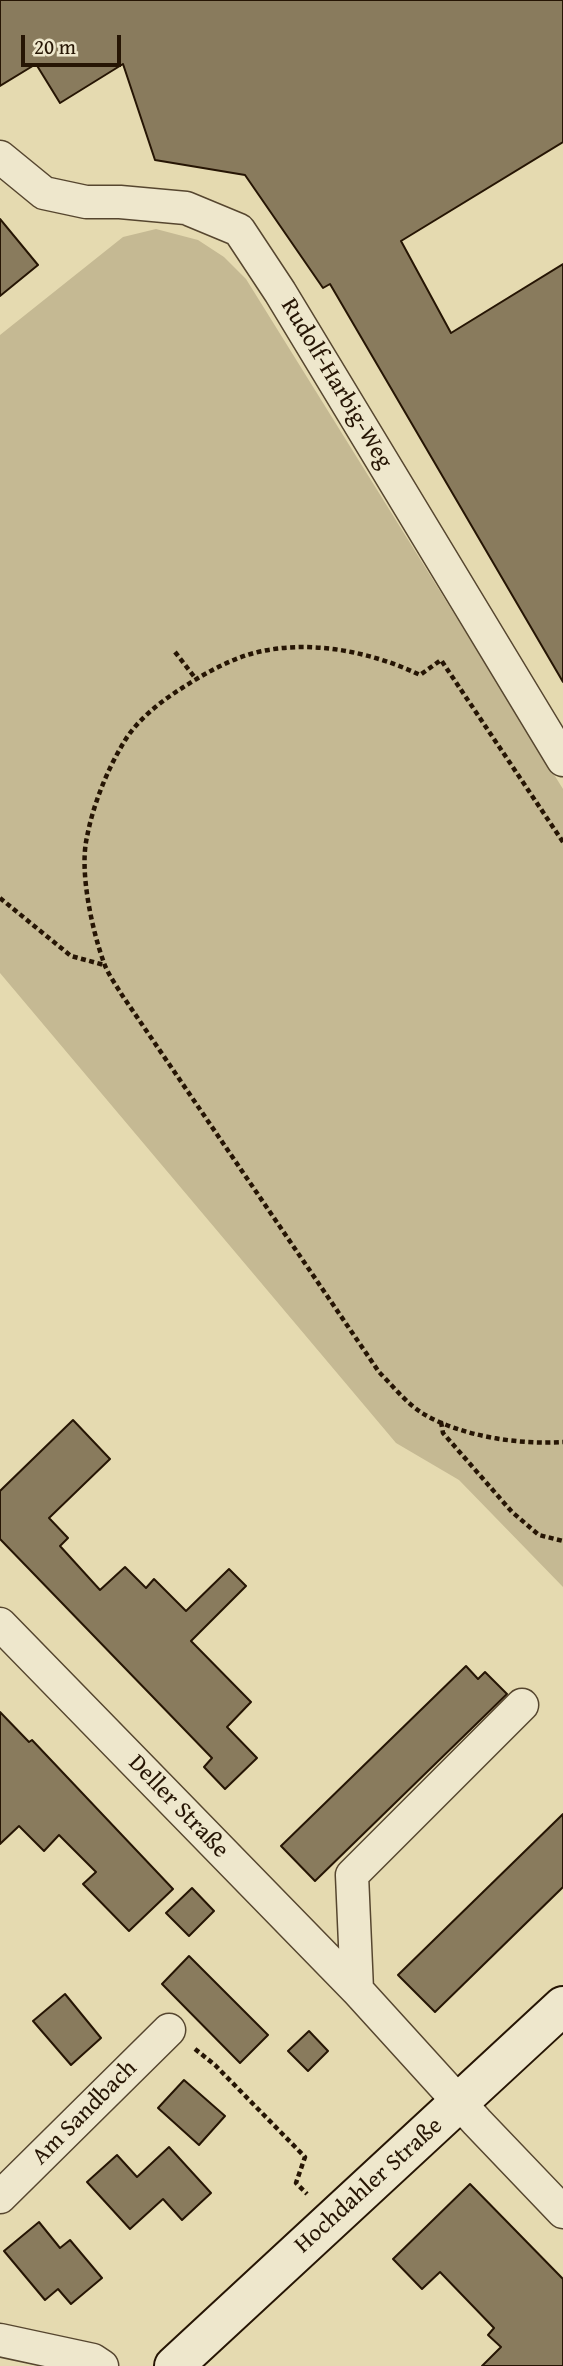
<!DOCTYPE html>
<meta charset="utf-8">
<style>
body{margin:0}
#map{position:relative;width:563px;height:2366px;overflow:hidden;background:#e5dab0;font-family:"Gentium Book Plus",serif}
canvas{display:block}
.scale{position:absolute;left:21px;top:35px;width:100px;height:32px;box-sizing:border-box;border:4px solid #261504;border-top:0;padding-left:9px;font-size:21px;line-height:24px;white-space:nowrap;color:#261504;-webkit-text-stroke:5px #eee7cc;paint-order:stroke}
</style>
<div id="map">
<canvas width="563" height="2366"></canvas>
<div class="scale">20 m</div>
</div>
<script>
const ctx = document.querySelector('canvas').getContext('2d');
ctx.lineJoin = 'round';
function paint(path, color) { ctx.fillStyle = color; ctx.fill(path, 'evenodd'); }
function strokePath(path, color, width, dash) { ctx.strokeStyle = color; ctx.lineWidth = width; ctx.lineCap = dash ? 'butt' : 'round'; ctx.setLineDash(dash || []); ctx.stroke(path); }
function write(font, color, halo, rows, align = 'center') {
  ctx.font = font + ' "Gentium Book Plus",serif'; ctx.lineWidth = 5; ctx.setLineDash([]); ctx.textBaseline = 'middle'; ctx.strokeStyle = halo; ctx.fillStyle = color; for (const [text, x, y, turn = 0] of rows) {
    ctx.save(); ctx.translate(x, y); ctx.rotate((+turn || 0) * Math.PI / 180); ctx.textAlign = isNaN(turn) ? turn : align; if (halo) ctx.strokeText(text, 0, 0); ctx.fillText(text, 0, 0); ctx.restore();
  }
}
const green = new Path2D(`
 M156,229L198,240L224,257L246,279L563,789V1587L459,1480L396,1443L0,973V335L123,237Z`);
const building = new Path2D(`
 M0,0H563V142L401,241L451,333L563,264V682L330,284L323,288L245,175L155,160L123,64L60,103L36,64L0,86Z
 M0,219L38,265L0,296Z
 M73,1420L110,1459L49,1518L68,1538L60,1546L100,1590L125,1567L146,1588L154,1579L186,1611L229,1569L246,1586L191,1641L251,1702L227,1727L257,1758L225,1789L204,1767L212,1758L0,1539V1491Z
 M466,1666L478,1679L485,1672L507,1694L315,1881L281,1846Z
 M0,1712L29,1742L32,1740L173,1889L129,1931L83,1884L96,1872L59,1835L44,1851L19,1826L0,1844Z
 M563,1814V1887L435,2012L398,1975Z
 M192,1888L214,1911L189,1936L166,1913Z
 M189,1956L268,2035L240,2063L162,1984Z
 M65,1994L101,2038L71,2065L33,2021Z
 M309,2031L328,2051L308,2071L288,2051Z
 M184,2080L225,2116L199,2145L158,2108Z
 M169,2147L211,2193L182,2220L163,2199L130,2229L87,2182L117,2155L137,2177Z
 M470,2184L563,2279V2366H482L501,2347L488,2335L494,2328L440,2272L422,2289L393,2259Z
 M39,2222L60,2248L70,2240L102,2278L71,2304L58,2289L45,2300L4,2251Z`);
const path = new Path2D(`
 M175,652L196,679
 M563,842L441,660L420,675C370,651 308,639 254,653C228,660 204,674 182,688C160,702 137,720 124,742C107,770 93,805 87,837C79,871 92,930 104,963C108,974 116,985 122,995L379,1372C392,1385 406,1403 422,1413C460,1436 518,1445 563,1442
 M0,898L71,956L104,965
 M441,1422L443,1433L512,1512L539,1535L563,1541
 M195,2049L215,2065L305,2157L296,2183L307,2194`);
const street = new Path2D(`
 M0,157L44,193L86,202H120L186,208L239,230L280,292L563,760
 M0,1624L357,1990L477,2122L563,2212
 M357,1990L352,1875L522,1705
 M0,2197L169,2030
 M0,2340L93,2360L102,2366`);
const secondary = new Path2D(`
 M174,2366L563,2006`);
const streetNames = [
 ["Rudolf-Harbig-Weg",336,384,59],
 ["Deller Straße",178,1807,46],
 ["Am Sandbach",85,2113,-45],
 ["Hochdahler Straße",369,2186,-42]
];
paint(green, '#c5b993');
paint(building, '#897b5d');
strokePath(building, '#261504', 2);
strokePath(street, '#56462f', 35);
strokePath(secondary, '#261504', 42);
strokePath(path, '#261504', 4.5, [5, 3.5]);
strokePath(street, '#eee7cc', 32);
strokePath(secondary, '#eee7cc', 38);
write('24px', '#261504', '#eee7cc', streetNames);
</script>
